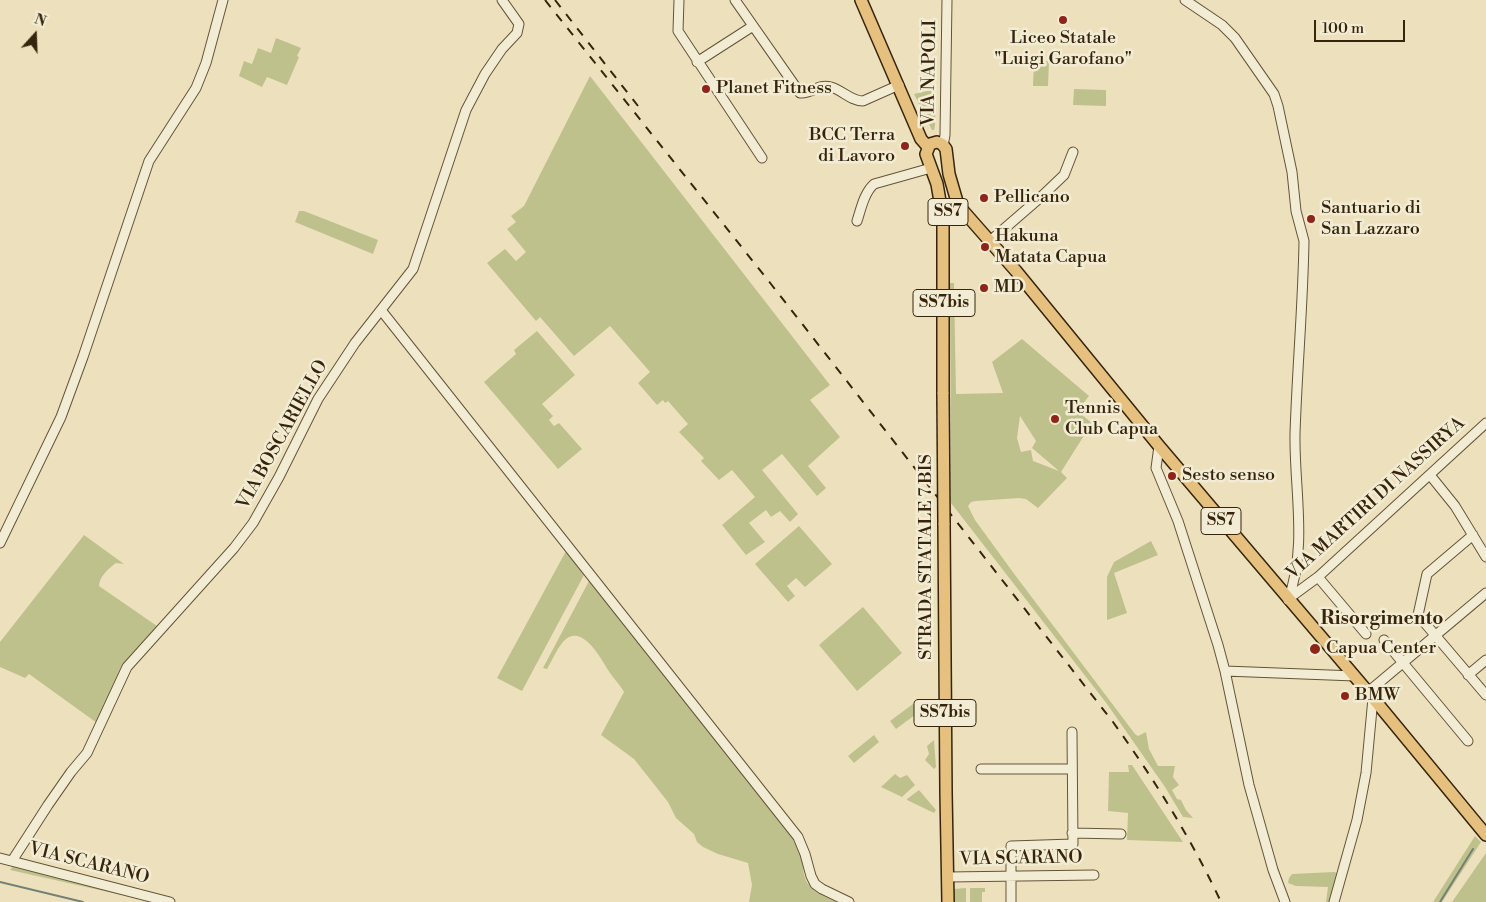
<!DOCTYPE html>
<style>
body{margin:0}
#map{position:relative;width:1486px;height:902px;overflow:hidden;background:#ede1bd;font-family:"Libre Bodoni",serif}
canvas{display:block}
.north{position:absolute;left:10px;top:10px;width:50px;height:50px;-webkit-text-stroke:4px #f3ecd4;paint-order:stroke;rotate:20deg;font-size:14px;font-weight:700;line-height:20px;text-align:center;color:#36250c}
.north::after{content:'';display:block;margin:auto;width:18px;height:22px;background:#36250c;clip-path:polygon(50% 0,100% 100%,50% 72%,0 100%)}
.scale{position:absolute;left:1314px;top:20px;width:91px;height:22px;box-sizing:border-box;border:2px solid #36250c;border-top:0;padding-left:6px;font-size:15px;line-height:18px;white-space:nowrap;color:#36250c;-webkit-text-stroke:4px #f3ecd4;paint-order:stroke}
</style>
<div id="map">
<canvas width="1486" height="902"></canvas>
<div class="north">N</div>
<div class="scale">100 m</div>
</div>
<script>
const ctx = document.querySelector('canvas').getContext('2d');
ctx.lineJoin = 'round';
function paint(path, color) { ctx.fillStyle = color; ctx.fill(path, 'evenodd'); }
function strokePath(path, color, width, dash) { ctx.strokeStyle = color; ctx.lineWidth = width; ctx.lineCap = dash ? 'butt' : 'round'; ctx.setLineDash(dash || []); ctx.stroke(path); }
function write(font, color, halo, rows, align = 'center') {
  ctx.font = font + ' "Libre Bodoni",serif'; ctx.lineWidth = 5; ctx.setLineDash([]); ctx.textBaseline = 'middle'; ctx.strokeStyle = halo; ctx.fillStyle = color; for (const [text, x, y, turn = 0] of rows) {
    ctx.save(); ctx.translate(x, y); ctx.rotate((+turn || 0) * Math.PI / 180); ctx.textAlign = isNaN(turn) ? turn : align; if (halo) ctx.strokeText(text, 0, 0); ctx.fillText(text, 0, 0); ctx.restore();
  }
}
const green = new Path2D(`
 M276,38L301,48L297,56L299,57L287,85L267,77L262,87L239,76L244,61L252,64L258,48L271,53Z
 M1034,61H1049L1048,86H1033Z
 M590,76L830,385L810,400L840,437L808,466L826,488L817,496L782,454L762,470L798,514L790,522L780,511L771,517L766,510L749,523L765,542L746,555L722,525L755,497L732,470L719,480L701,461L704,458L679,432L688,424L668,401L665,403L663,400L657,405L638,383L650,372L610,326L574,356L540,317L536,321L487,263L505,249L516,261L526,252L507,229L516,222L511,216L524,206Z
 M936,89L935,125L934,130H932L914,94Z
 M1074,89L1106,90V106L1073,105Z
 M299,211H304L378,240L373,254L295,222Z
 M950,283H954L956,394L1003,393L992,362L1022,339L1089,396L1077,411L1092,423L1061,472L1067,478L1038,508L1026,499L1019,498L976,501L971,502L968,506L975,520L1015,575L1135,734L1138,736L1146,732L1149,749L1158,766H1175L1173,777L1179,785L1172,790L1177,799L1181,800L1186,810L1193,818L1183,817L1165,787L1107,704L951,503ZM1020,416L1036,441L1032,448L1059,471L1033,461L1031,450L1021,452L1017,438Z
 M537,331L575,375L542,404L553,416L549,420L554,426L559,423L582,449L558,469L484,382L516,354L514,350Z
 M799,526L832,564L805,587L796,578L787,586L795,596L788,602L755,564Z
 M84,535L124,564L116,563C109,568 99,577 99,586L157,626L121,667L97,723L29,674L25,678L0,667V642Z
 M1151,541L1158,555L1114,573L1127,613L1107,620V577L1114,562Z
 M566,551L584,575L522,691L497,678Z
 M589,581L789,832C794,840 798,847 801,857C804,866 802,879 810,886C817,894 828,898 837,902H749L752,885L748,863L718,854L703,847L697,842L694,834L676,818L668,802L634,759L601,735L624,692C620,685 615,680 610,673C602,661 584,625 566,639C559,644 552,661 547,669L543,668Z
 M863,607L902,653L857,691L819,645Z
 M917,701L923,709L896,729L890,721Z
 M874,735L879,742L854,763L848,756Z
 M934,740L936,767L934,769L925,760L929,754L927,746Z
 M1128,765H1132L1183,842L1127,840L1128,813L1108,811L1109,772H1129Z
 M895,774L900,778L907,775L915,785L902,797L881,787Z
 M919,790L936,810L934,813L907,800V799Z
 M1475,836L1481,842L1442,902H1433Z
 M1486,853V902H1452Z
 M14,865L153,902L10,870Z
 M1334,872L1338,873L1333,902H1326L1328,887L1296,886L1288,883L1289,878L1292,874Z
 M966,888V902H953V889Z
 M970,888H985V892H982V902H970Z`);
const stream = new Path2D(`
 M0,882L83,902
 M1440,902L1473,849`);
const minor = new Path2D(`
 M679,0L678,31L762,158
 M735,0L800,93C813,94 817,83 831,87C842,90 851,101 863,101L899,85
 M1185,0L1222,25L1235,38L1274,94L1278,106L1292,172L1296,211L1304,241C1303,305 1297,370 1295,434C1294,489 1308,546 1288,600
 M697,62L753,26
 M943,146L945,135L947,0
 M857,221C861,209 864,193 874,184L931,168
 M990,241L1042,196L1064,175L1073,152
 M381,310L798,837L805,854L811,876L815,884L822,889L849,902
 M1159,446L1156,468L1178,521L1218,645L1225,671L1249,785L1273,870L1285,902
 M1430,475L1455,506L1486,557
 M1473,535L1427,574L1418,615L1486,695
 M0,543L61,417L83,357L149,161L196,88L206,63L223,0
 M1318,577L1366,634
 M1288,599L1318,577L1486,423
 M1384,640L1468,741
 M1225,671L1355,676
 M1468,675L1486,660
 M1368,692L1486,593
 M981,769H1072
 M1072,833L1121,834
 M0,858L170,902
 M12,861L48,805L71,772L87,753L127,667L234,548L253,523L279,477L318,399L355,343L413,269L466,110L485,74L502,49L517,33L519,24L502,0
 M948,877L1094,875
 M1011,902V846L1073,844L1072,732
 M1334,902L1357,820L1366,773L1373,698`);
const major = new Path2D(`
 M861,0L921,139L928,147
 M937,142L942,144L946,149L949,174L958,205L955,210L946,213L941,207L937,184L926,154L930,144Z
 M958,205L1016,271L1159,446L1368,692L1486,835
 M943,394V219L946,213
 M944,523L946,792L948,902`);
const rail = new Path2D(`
 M545,0L771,284L1113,722C1154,779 1191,838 1221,902
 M555,0L638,106`);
const majorBridge = new Path2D(`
 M943,394L944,523`);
const markers = [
 [1063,20,5,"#8f2418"],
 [706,89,5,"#8f2418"],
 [905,146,5,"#8f2418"],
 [984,198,5,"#8f2418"],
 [1311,219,5,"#8f2418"],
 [985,247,5,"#8f2418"],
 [984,288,5,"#8f2418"],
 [1055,419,5,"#8f2418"],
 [1172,476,5,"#8f2418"],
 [1315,649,6,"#8f2418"],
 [1345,696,5,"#8f2418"]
];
const shields = [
 [948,212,40],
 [944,303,62],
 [1221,521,40],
 [945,713,62]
];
const shieldNames = [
 ["SS7",948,212],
 ["SS7bis",944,303],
 ["SS7",1221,521],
 ["SS7bis",945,713]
];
const poiNames = [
 ["Liceo Statale",1063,39,"center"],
 ["\"Luigi Garofano\"",1063,60,"center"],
 ["Planet Fitness",716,89],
 ["BCC Terra",895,136,"right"],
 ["di Lavoro",895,157,"right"],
 ["Pellicano",994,198],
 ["Santuario di",1321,209],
 ["San Lazzaro",1321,230],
 ["Hakuna",995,237],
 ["Matata Capua",995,258],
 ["MD",994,288],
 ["Tennis",1065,409],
 ["Club Capua",1065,430],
 ["Sesto senso",1182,476],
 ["Capua Center",1326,649],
 ["BMW",1355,696]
];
const streetNames = [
 ["VIA NAPOLI",930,73,-89],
 ["VIA BOSCARIELLO",283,435,-61],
 ["VIA MARTIRI DI NASSIRYA",1376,499,-42],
 ["STRADA STATALE 7 BIS",927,557,-90],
 ["VIA SCARANO",1021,859,-1],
 ["VIA SCARANO",89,864,14]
];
const neighbourhoodNames = [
 ["Risorgimento",1382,619]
];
paint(green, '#bfc18d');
strokePath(stream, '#738074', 2);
strokePath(minor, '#645438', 11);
strokePath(major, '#36250c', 14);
strokePath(minor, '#f3ecd4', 9);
strokePath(major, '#e6c07e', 11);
strokePath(rail, '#36250c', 2, [9, 9]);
strokePath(majorBridge, '#36250c', 14, []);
strokePath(majorBridge, '#e6c07e', 11);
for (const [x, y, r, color] of markers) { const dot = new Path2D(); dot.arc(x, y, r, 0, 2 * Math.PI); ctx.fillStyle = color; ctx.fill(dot); strokePath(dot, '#f3ecd4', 2); }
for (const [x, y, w] of shields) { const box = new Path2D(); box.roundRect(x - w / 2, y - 13.5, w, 27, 4); ctx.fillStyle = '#f3ecd4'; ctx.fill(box); strokePath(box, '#36250c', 1); }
write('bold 16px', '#36250c', null, shieldNames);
write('18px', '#36250c', '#f3ecd4', poiNames, 'left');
write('18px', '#36250c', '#f3ecd4', streetNames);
write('bold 19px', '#36250c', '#f3ecd4', neighbourhoodNames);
</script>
